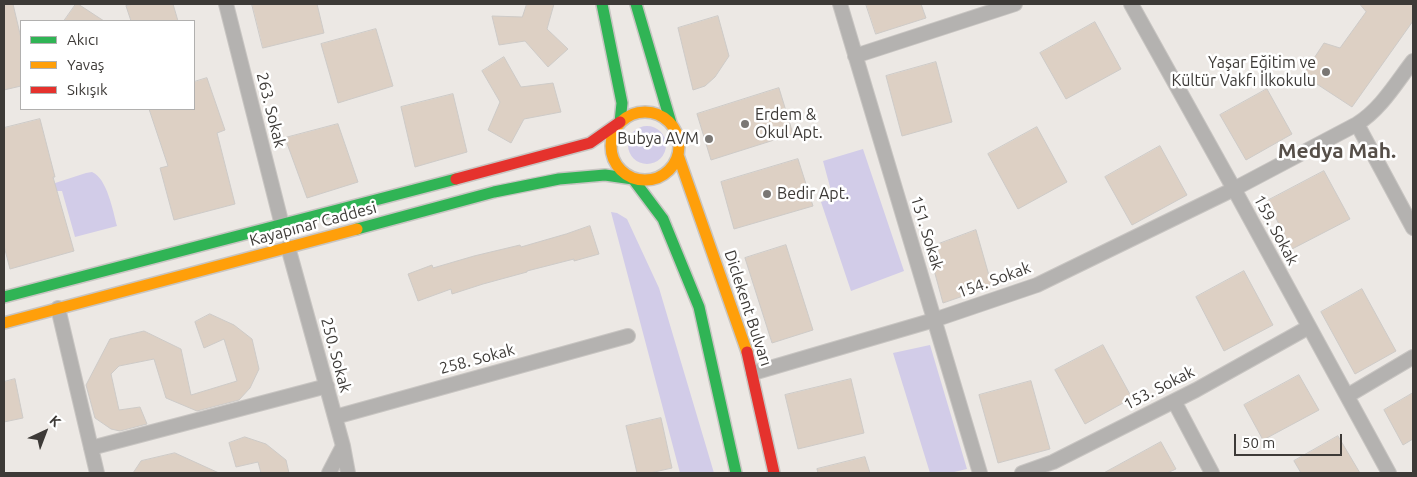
<!DOCTYPE html>
<meta charset="utf-8">
<style>
body{margin:0}
#map{position:relative;width:1417px;height:477px;overflow:hidden;background:#ece8e4;font-family:Ubuntu,sans-serif}
canvas{display:block}
.frame{position:absolute;inset:0;border:5px solid #3d3a37;pointer-events:none}
.legend{position:absolute;left:20px;top:20px;width:175px;height:90px;box-sizing:border-box;background:#fff;border:1px solid #b1b0af;margin:0;padding:6px 9px;list-style:none;font-size:15px;color:#3d3a37}
.legend li{display:flex;align-items:center;gap:10px;height:25px}
.legend b{width:25px;border:1px solid #b1b0af}
.north{position:absolute;left:20px;top:407px;width:50px;height:50px;-webkit-text-stroke:4px #fff;paint-order:stroke;rotate:43deg;font-size:14px;font-weight:700;line-height:20px;text-align:center;color:#3d3a37}
.north::after{content:'';display:block;margin:auto;width:18px;height:22px;background:#3d3a37;clip-path:polygon(50% 0,100% 100%,50% 72%,0 100%)}
.scale{position:absolute;left:1234px;top:434px;width:108px;height:22px;box-sizing:border-box;border:2px solid #3d3a37;border-top:0;padding-left:6px;font-size:15px;line-height:18px;white-space:nowrap;color:#3d3a37;-webkit-text-stroke:4px #fff;paint-order:stroke}
</style>
<div id="map">
<canvas width="1417" height="477"></canvas>
<div class="frame"></div>
<ul class="legend">
<li><b style="height:6px;background:#30b455"></b>Akıcı</li>
<li><b style="height:6px;background:#ff9f0a"></b>Yavaş</li>
<li><b style="height:6px;background:#e5322d"></b>Sıkışık</li>
</ul>
<div class="north">K</div>
<div class="scale">50 m</div>
</div>
<script>
const ctx = document.querySelector('canvas').getContext('2d');
ctx.lineJoin = 'round';
function paint(path, color) { ctx.fillStyle = color; ctx.fill(path, 'evenodd'); }
function strokePath(path, color, width, dash) { ctx.strokeStyle = color; ctx.lineWidth = width; ctx.lineCap = dash ? 'butt' : 'round'; ctx.setLineDash(dash || []); ctx.stroke(path); }
function write(font, color, halo, rows, align = 'center') {
  ctx.font = font + ' Ubuntu,sans-serif'; ctx.lineWidth = 5; ctx.setLineDash([]); ctx.textBaseline = 'middle'; ctx.strokeStyle = halo; ctx.fillStyle = color; for (const [text, x, y, turn = 0] of rows) {
    ctx.save(); ctx.translate(x, y); ctx.rotate((+turn || 0) * Math.PI / 180); ctx.textAlign = isNaN(turn) ? turn : align; if (halo) ctx.strokeText(text, 0, 0); ctx.fillText(text, 0, 0); ctx.restore();
  }
}
const green = new Path2D(`
 M628 145a19 19 0 1 1 38 0a19 19 0 1 1-38 0Z
 M863,149L904,271L851,291L821,202L833,198L823,161Z
 M92,172C107,178 113,211 117,226L75,237L62,191H51L49,185L86,173Z
 M611,212L617,213L627,219L659,288L714,473H680Z
 M930,345L967,469L950,473H930L893,353Z`);
const building = new Path2D(`
 M4,4H13L21,38V86L4,90Z
 M76,4H78L104,21H64Z
 M134,4H173L178,21H131L126,6Z
 M252,4H317L324,33L263,48Z
 M527,4H554L547,29L568,49L548,67L525,41L499,45L492,16L522,17Z
 M866,4H921L926,18L876,34Z
 M1360,4H1413V21L1352,107L1303,75L1324,43L1340,48L1366,12Z
 M718,16L729,56L715,77L705,86L693,90L678,28Z
 M1095,22L1121,69L1066,99L1040,53Z
 M376,29L393,86L338,103L321,44Z
 M504,57L521,87L553,83L561,112L524,119L511,143L488,130L500,102L482,71Z
 M936,62L952,122L902,136L886,76Z
 M207,78L225,130L217,133L235,204L174,220L160,168L168,166L149,109H194V82Z
 M779,88L793,134L711,160L697,114Z
 M1267,89L1292,134L1246,160L1220,115Z
 M453,94L467,152L415,167L401,107Z
 M40,119L55,177H53L74,251L10,269L4,246V128Z
 M338,124L358,182L307,198L285,138Z
 M1037,127L1067,182L1018,209L988,154Z
 M1160,146L1187,195L1132,225L1105,177Z
 M798,159L813,206L734,229L721,182Z
 M1324,171L1350,219L1292,249L1267,201Z
 M590,226L599,254L574,261V259L527,271V272L483,284L452,294L451,289L418,301L408,274L432,265L433,268L474,256L520,245L521,247L566,234Z
 M976,230L992,286L943,303L928,248Z
 M786,245L813,330L772,343L745,258Z
 M1244,271L1273,325L1224,351L1196,297Z
 M1362,289L1396,351L1355,374L1321,312Z
 M210,314L234,325L252,339L259,369L250,388L239,400L197,411L166,398L154,359L119,366L111,374L119,410L140,407L147,424L120,431L111,429L95,418L86,385L110,339L144,331L181,349L191,395L237,381L224,339L204,348L195,322Z
 M1103,345L1132,398L1085,424L1055,370Z
 M1299,375L1319,410L1263,440L1244,405Z
 M15,379L23,418L4,422V382Z
 M851,379L864,433L798,449L785,395Z
 M1031,381L1050,449L998,463L979,395Z
 M1413,393V439L1403,445L1384,410Z
 M661,418L672,468L650,473H637L626,426Z
 M1338,436L1360,473H1301L1294,461Z
 M245,437L266,444L286,460L289,473H261L258,462L236,467L229,443Z
 M1161,442L1176,469L1167,473H1104Z
 M175,453L219,473H133L141,461Z
 M865,457L870,473H818L817,469Z`);
const street = new Path2D(`
 M226,4L282,225
 M840,4L980,473
 M1131,4L1234,189L1389,473
 M855,56L1015,4
 M1357,124L1413,228
 M288,247L343,446L348,473
 M58,308L97,473
 M753,373L934,320L1037,285L1234,189L1357,124C1381,109 1396,83 1413,61
 M1347,396L1413,357
 M1174,401L1212,473
 M335,417L628,336
 M91,448L327,386
 M329,473L343,446
 M1022,473L1053,462L1196,390L1309,327`);
const fast = new Path2D(`
 M602,4L622,103L620,122
 M636,4L671,123
 M633,179L663,219L699,307L736,473
 M357,229L494,192L559,179L605,175L633,179
 M4,297L456,179`);
const slow = new Path2D(`
 M611 146a34 34 0 1 1 68 0a34 34 0 1 1-68 0Z
 M678,155L747,352
 M4,323L357,229`);
const jam = new Path2D(`
 M456,179L590,143L620,122
 M747,352L774,473`);
const markers = [
 [1326,72,5,"#7a7774"],
 [745,124,5,"#7a7774"],
 [709,139,5,"#7a7774"],
 [767,194,5,"#7a7774"]
];
const poiNames = [
 ["Yaşar Eğitim ve",1316,63],
 ["Kültür Vakfı İlkokulu",1316,81],
 ["Erdem &",755,115,"left"],
 ["Okul Apt.",755,133,"left"],
 ["Bubya AVM",699,139],
 ["Bedir Apt.",777,194,"left"]
];
const streetNames = [
 ["263. Sokak",271,110,76],
 ["Kayapınar Caddesi",313,224,-15],
 ["159. Sokak",1276,230,62],
 ["151. Sokak",927,233,73],
 ["154. Sokak",994,280,-20],
 ["Diclekent Bulvarı",748,308,72],
 ["250. Sokak",336,355,75],
 ["258. Sokak",477,359,-15],
 ["153. Sokak",1159,388,-27]
];
const districtNames = [
 ["Medya Mah.",1337,151]
];
paint(green, '#d2cce8');
paint(building, '#ddd0c4');
strokePath(building, '#cdcac7', 1);
strokePath(street, '#c8c5c2', 16);
strokePath(fast, '#c8c5c2', 14);
strokePath(slow, '#c8c5c2', 14);
strokePath(jam, '#c8c5c2', 14);
strokePath(street, '#b4b2b0', 14);
strokePath(fast, '#30b455', 11);
strokePath(slow, '#ff9f0a', 11);
strokePath(jam, '#e5322d', 11);
for (const [x, y, r, color] of markers) { const dot = new Path2D(); dot.arc(x, y, r, 0, 2 * Math.PI); ctx.fillStyle = color; ctx.fill(dot); strokePath(dot, '#fff', 2); }
write('16px', '#3d3a37', '#fff', poiNames, 'right');
write('16px', '#3d3a37', '#fff', streetNames);
write('bold 21px', '#564f49', '#fff', districtNames);
</script>
